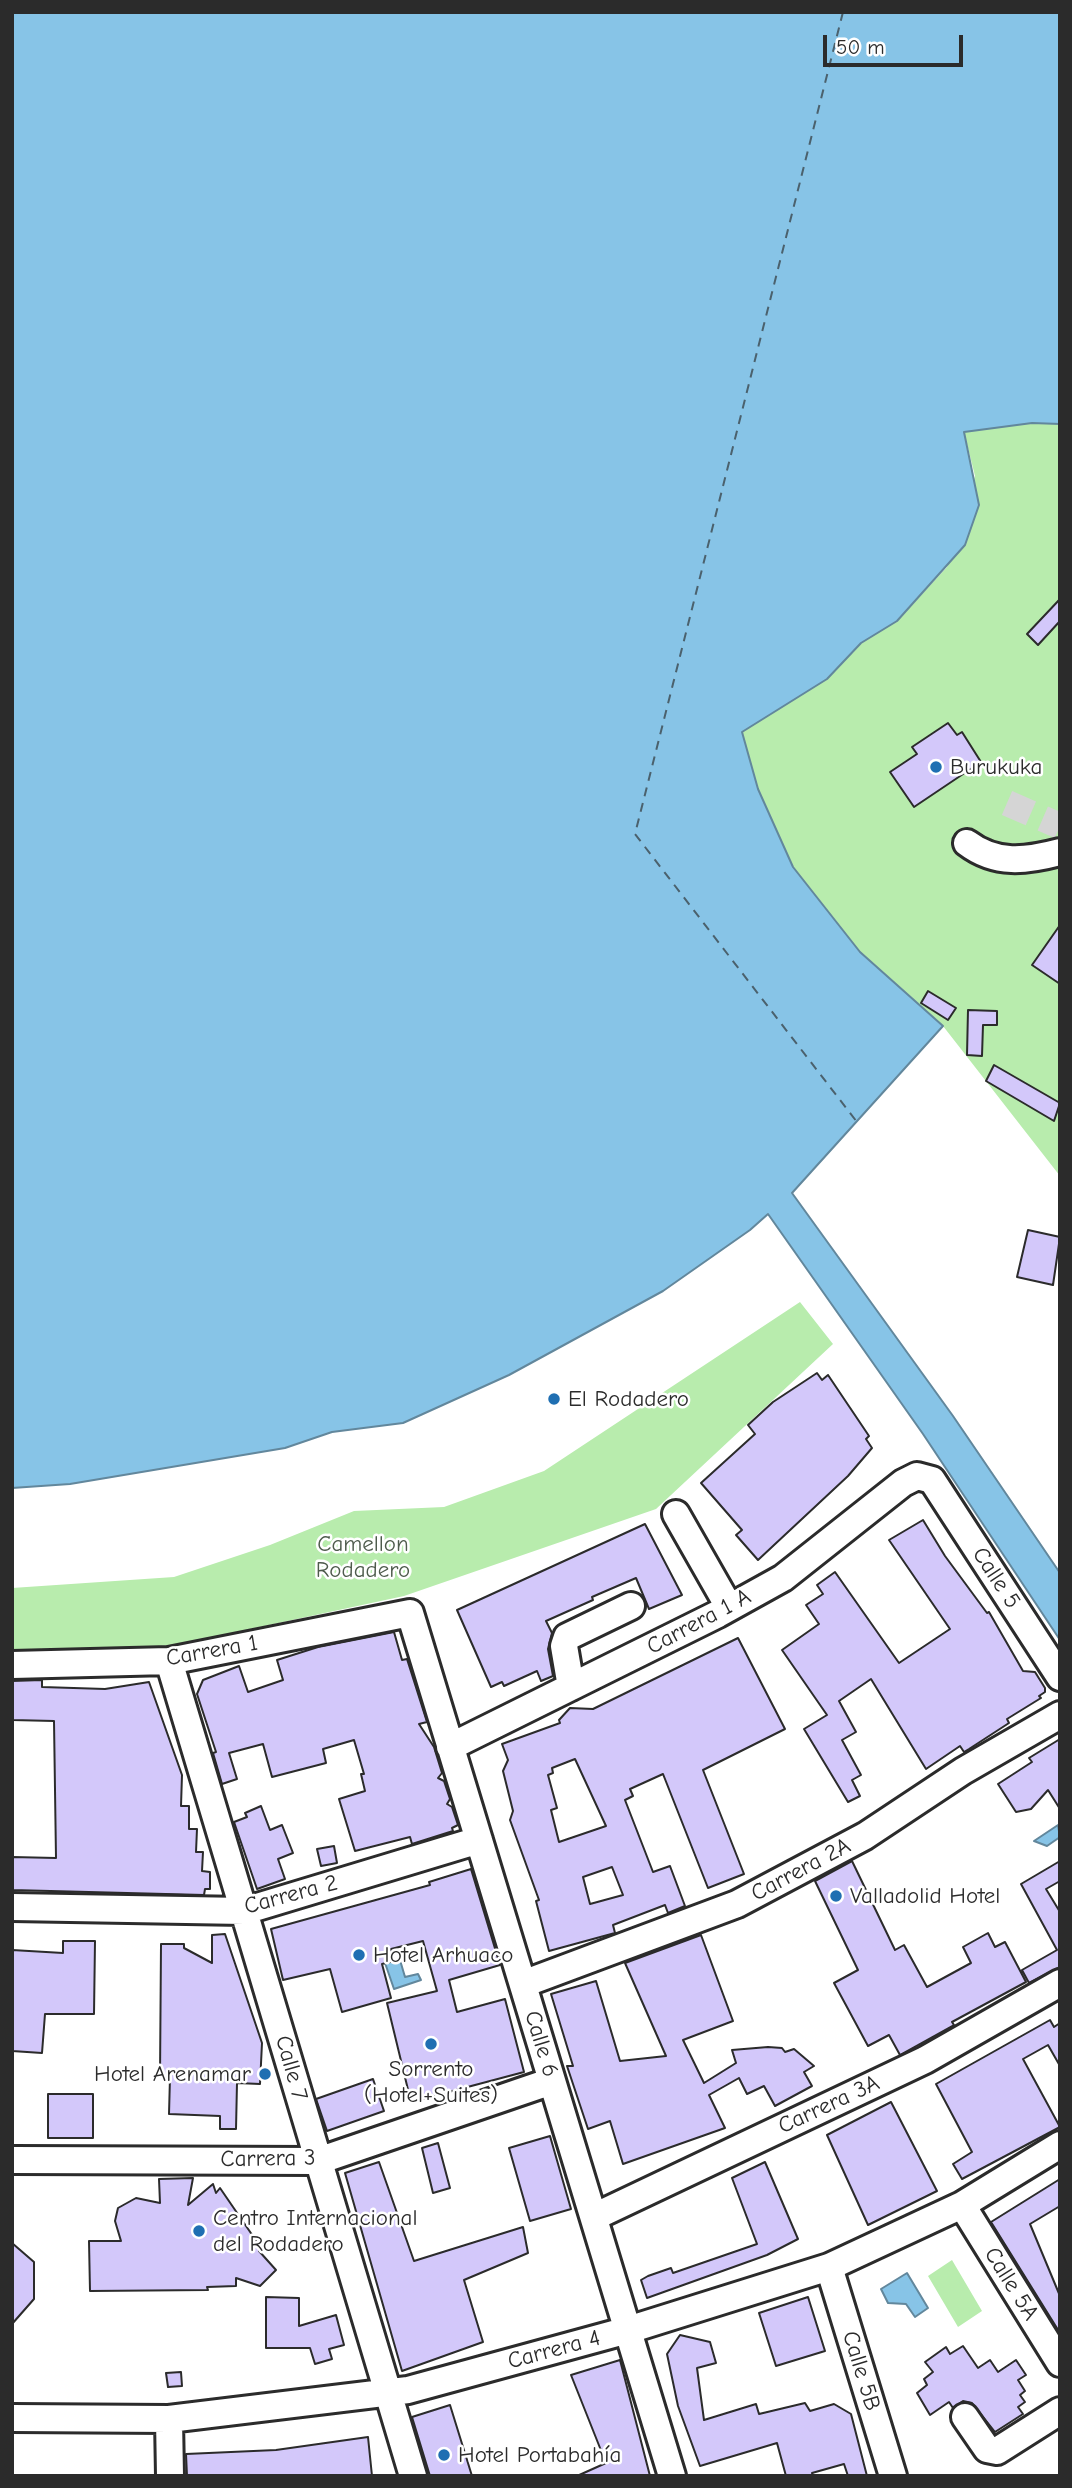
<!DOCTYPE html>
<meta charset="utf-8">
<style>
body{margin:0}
#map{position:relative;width:1072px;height:2488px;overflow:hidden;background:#fff;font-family:"Comic Neue",sans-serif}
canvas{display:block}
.frame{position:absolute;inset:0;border:14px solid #2b2b2b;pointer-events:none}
.scale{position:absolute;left:823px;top:35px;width:140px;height:32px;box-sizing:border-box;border:4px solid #2b2b2b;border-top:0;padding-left:9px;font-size:21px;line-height:24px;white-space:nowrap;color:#2b2b2b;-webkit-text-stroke:5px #fff;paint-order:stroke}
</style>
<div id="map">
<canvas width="1072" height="2488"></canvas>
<div class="frame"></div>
<div class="scale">50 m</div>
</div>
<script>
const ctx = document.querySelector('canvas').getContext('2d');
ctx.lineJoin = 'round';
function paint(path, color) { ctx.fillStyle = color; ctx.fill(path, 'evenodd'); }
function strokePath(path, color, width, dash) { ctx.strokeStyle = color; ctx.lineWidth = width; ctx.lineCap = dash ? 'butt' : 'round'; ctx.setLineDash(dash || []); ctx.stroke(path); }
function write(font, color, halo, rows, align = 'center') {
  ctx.font = font + ' "Comic Neue",sans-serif'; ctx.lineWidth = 5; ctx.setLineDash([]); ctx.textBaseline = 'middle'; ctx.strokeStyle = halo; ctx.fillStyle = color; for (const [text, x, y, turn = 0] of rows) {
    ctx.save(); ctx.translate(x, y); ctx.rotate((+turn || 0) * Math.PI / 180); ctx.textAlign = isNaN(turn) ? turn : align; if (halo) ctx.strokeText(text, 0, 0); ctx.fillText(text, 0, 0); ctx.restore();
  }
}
const green = new Path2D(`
 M1032,423L1060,424V1176L943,1026L860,952L793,867L758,789L742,732L827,679L861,643L897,621L947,567L975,476L964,432Z
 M800,1302L833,1344L656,1509L404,1596L176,1645L12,1656V1588L174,1577L270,1545L354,1511L444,1507L544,1471Z
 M952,2260L982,2311L958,2327L928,2276Z`);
const water = new Path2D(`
 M12,12H1060V424L1032,423L964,432L979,505L965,545L897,621L861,643L827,679L742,732L758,789L793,867L860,952L943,1026L792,1193L953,1416L1060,1573V1640L923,1434L768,1214L750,1230L663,1291L509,1375L403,1423L332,1432L285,1448L70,1484L12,1488Z
 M1058,1825L1060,1837L1047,1846L1034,1841Z
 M400,1960L405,1977L418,1974L421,1980L394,1989L385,1963Z
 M907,2273L928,2308L915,2317L906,2304L888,2303L881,2289Z`);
const ferry = new Path2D(`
 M843,12L635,834L857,1122`);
const building = new Path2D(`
 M1060,599V621L1038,645L1027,634Z
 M948,723L957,735L962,732L981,762L914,807L890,772L917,754L912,747Z
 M1060,925V984L1032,965Z
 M928,991L956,1008L948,1020L921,1003Z
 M968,1010L997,1011V1025H983L982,1056L967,1055Z
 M994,1065L1060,1103L1054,1121L986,1081Z
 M1028,1230L1060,1237L1053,1285L1017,1277Z
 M817,1373L822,1380L828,1375L869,1436L866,1439L872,1448L848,1476L758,1560L736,1535L742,1530L701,1483L755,1434L748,1425L773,1402Z
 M923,1520L945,1556L987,1613L989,1612L1023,1671L1035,1672L1045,1688V1692L1039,1696L1041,1698L1007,1719L1009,1723L969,1749L964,1752L960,1746L926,1769L871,1679L839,1701L856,1732L842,1740L861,1775L852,1780L860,1796L848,1802L804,1729L827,1715L782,1650L819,1624L806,1605L823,1594L817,1585L835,1572L899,1663L950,1629L889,1540Z
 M645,1524L682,1595L649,1609L636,1578L592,1597L593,1600L546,1621L552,1633L548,1649L553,1676L541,1681L537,1671L504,1686L502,1682L491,1687L457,1610Z
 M394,1632L402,1660L407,1659L427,1722L419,1724L434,1747L442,1773L438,1778L444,1781L450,1799L447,1804L452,1807L458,1825L452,1828L453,1831L412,1844L410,1837L355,1851L339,1799L365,1791L361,1774H364L354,1740L323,1749L326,1763L272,1777L263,1744L229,1753L237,1779L222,1784L213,1753L216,1752L197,1694L203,1680L239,1666L248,1692L283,1680L277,1660L318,1647Z
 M738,1638L785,1729L703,1770L744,1874L708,1888L663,1774L630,1789L633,1796L625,1800L653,1872L670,1866L685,1906L668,1913L665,1905L613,1925L615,1933L549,1951L536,1901L539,1900L510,1820L513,1811L503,1771L508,1760L502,1744L560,1723L559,1720L570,1708L593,1709ZM575,1759L606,1826L559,1842L551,1810L557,1808L548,1775L553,1773L552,1768ZM612,1867L623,1895L590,1904L583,1877Z
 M42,1680V1687L105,1689L149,1682L182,1775L181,1806H189V1829H197L196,1852H203L202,1871L210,1872V1889H205L204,1895L12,1890V1857L56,1858L54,1721L12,1720V1681Z
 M1060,1739V1809L1048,1790L1031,1809L1016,1812L998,1784L1032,1762L1029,1758Z
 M261,1806L270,1830L282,1825L293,1853L278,1859L285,1879L257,1889L234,1822L247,1817L245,1813Z
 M334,1846L337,1863L321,1866L317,1849Z
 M852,1861L895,1950L904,1945L927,1987L971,1963L963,1947L988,1933L995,1947L1005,1942L1026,1982L952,2022L954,2025L900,2055L889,2035L868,2046L834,1983L858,1970L815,1881Z
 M1060,1861V1881L1046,1889L1060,1912V1967L1029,1983L1022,1970L1057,1950L1021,1884Z
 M471,1869L500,1965L449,1980L457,2012L505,1999L524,2072L411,2102L387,2003L437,1991L423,1941L391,1949L394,1961L382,1964L391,1998L342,2012L330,1969L283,1980L271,1929L430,1885L429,1882Z
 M225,1934L262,2043L260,2084L237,2083L236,2129H220V2116L169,2114L170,2077H160L161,1944H184V1948L212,1963V1935Z
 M701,1935L733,2021L683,2040L704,2083L736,2063L732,2050L768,2047L782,2048L785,2052L794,2049L814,2066L804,2072L812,2086L775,2106L764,2086L747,2094L739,2078L709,2095L725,2128L623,2164L610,2121L588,2129L567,2066H573L551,1994L596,1981L620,2061L666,2056L625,1963Z
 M63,1941H95L94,2014H45L42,2053L12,2051V1950L63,1953Z
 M1050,2020L1054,2027L1060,2023V2066L1048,2045L1023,2059L1060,2127L962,2179L953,2164L972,2152L936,2084Z
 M373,2079L384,2111L327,2131L316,2099Z
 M48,2094H93V2138H48Z
 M891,2102L937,2191L868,2225L827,2135Z
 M550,2136L571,2209L530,2221L509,2148Z
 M438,2143L450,2188L433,2193L422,2148Z
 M379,2162L414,2261L523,2227L528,2253L464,2280L483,2342L402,2371L345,2173Z
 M765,2162L798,2239L767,2255L647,2298L641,2280L648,2276L671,2268L673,2273L757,2244L732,2178Z
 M193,2178L188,2205L213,2184L216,2193L220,2188L257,2242L261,2249L259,2251L276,2270L260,2286L236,2278V2286L207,2287L208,2290L90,2291L89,2241H121L115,2221L118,2208L136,2198L160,2203L159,2179Z
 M1060,2179V2206L1030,2224L1060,2296V2333L991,2222Z
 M12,2243L34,2262V2299L12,2324Z
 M266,2297L299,2298V2326L336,2315L344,2345L329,2349L332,2359L315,2364L310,2348H266Z
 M808,2297L825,2351L776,2366L759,2313Z
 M680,2335L710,2342L716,2363L697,2368L704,2420L756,2404L759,2414L805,2403L810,2411L834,2404L851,2414L867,2476H848L844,2464L812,2473L813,2476H786L777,2443L700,2466L678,2406L667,2354Z
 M963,2346L978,2368L990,2360L998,2372L1016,2360L1026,2375L1018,2380L1025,2391L1020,2395L1025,2402L1018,2407L1023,2414L995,2432L972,2403L963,2401L953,2408L949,2402L930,2415L917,2393L927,2385L924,2379L933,2372L925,2362L946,2347L950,2354Z
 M620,2360L650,2476H577L606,2463L571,2375Z
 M181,2372L182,2386L168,2387L166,2373Z
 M450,2405L472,2476H430L412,2417Z
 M368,2437L372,2476H187L186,2454L276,2450Z`);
const minorTunnel = new Path2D(`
 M1007,803L1060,826`);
const minor = new Path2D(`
 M967,843C996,865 1026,861 1060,852
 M676,1514L729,1607
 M169,1661L413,2476
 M12,1665L169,1661L410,1613L672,2476
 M571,1687L564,1646L567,1637L631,1606
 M450,1747L718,1614L783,1578L903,1483L917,1476L932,1480L1060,1677
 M12,1907L244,1911L479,1840
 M523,1984L737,1904L865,1836L963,1771L1060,1715
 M12,2160L318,2161L552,2081
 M962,2205L1060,2363
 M594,2217L925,2060L1060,1983
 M829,2267L893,2476
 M965,2417L987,2449L997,2451L1060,2411
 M12,2418L169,2419L408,2390L628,2330L829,2267L962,2205L1060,2145
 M169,2419L170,2476`);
const markers = [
 [936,767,7,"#1f6fb2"],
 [554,1399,7,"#1f6fb2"],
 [836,1896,7,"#1f6fb2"],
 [359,1955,7,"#1f6fb2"],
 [431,2044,7,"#1f6fb2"],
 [265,2074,7,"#1f6fb2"],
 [199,2231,7,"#1f6fb2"],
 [444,2455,7,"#1f6fb2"]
];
const poiNames = [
 ["Burukuka",950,767],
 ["El Rodadero",568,1399],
 ["Valladolid Hotel",850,1896],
 ["Hotel Arhuaco",373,1955],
 ["Sorrento",431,2069,"center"],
 ["(Hotel+Suites)",431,2095,"center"],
 ["Hotel Arenamar",251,2074,"right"],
 ["Centro Internacional",213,2218],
 ["del Rodadero",213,2244],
 ["Hotel Portabahía",458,2455]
];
const parkNames = [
 ["Camellon",363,1544],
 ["Rodadero",363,1570]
];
const streetNames = [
 ["Calle 5",996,1578,57],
 ["Carrera 1 A",699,1622,-28],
 ["Carrera 1",212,1651,-10],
 ["Carrera 2A",801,1870,-28],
 ["Carrera 2",291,1895,-15],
 ["Calle 6",541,2044,73],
 ["Calle 7",291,2068,74],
 ["Carrera 3A",829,2105,-25],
 ["Carrera 3",268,2159,-1],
 ["Calle 5A",1011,2284,58],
 ["Carrera 4",554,2350,-15],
 ["Calle 5B",861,2371,73]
];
paint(green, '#b8ecad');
paint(water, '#87c4e7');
strokePath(water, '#62879c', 2);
strokePath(ferry, '#4b616d', 2, [9, 7]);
paint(building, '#d3c8fa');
strokePath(building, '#2b2b2b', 2);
strokePath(minorTunnel, '#d5d5d5', 26, [26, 13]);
strokePath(minor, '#2b2b2b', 32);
strokePath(minor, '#fff', 26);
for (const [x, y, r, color] of markers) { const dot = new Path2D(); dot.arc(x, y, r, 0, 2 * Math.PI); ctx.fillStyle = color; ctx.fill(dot); strokePath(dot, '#fff', 2.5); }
write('23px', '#2b2b2b', '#fff', poiNames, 'left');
write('23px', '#4e5b4c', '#fff', parkNames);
write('23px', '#2b2b2b', '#fff', streetNames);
</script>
